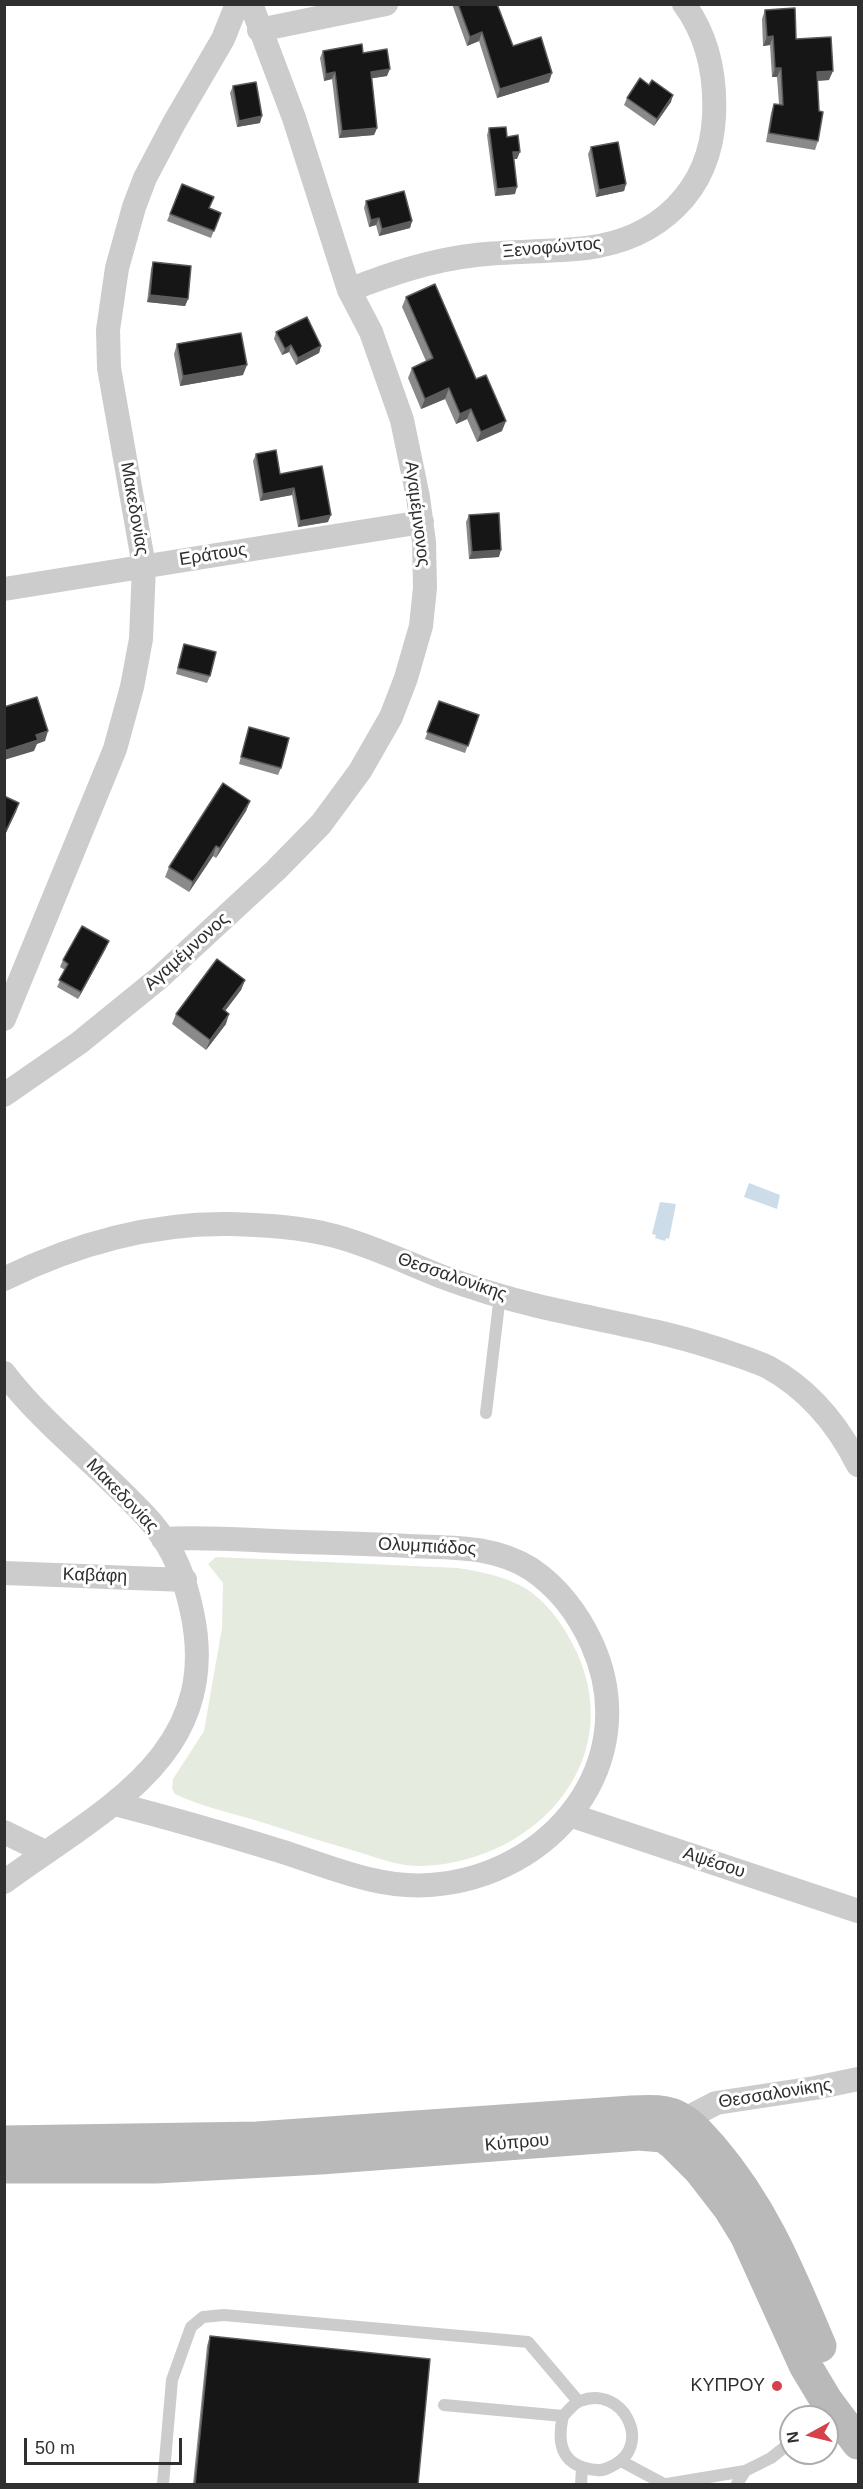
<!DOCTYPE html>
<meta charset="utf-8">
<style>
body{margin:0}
#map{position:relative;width:863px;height:2489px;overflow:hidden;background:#fff;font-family:Helvetica,sans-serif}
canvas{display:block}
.frame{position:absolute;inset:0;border:6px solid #2f2f2f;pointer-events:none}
.north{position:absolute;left:779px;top:2405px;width:60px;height:60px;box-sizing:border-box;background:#fff;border:2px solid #acacac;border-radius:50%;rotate:262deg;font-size:16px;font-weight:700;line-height:24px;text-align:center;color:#2f2f2f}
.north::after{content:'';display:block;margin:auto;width:21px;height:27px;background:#d5424a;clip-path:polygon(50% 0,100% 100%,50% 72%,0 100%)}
.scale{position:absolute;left:24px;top:2438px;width:158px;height:27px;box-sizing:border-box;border:3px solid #2f2f2f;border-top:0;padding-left:8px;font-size:18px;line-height:21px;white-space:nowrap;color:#2f2f2f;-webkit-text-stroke:4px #fff;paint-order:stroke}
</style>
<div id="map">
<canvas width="863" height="2489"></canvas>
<div class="frame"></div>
<div class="north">N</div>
<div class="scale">50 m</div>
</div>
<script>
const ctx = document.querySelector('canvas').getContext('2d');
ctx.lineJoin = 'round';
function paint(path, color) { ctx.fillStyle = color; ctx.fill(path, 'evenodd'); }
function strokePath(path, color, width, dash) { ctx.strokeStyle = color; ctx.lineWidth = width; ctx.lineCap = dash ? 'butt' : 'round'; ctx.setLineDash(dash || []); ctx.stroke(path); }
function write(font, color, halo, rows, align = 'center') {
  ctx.font = font + ' Helvetica,sans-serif'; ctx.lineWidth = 6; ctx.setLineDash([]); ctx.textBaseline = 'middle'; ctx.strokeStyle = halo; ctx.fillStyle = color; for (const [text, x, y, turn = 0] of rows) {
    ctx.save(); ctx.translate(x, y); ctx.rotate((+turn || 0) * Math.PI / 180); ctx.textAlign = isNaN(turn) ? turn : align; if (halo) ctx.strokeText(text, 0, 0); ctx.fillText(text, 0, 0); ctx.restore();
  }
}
const green = new Path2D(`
 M216,1557L458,1568C477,1571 498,1575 515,1583C539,1593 559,1618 571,1641C633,1754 540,1861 423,1866C404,1867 383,1860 365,1854C330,1844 296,1833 261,1822C233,1813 201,1807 175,1794L172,1789L173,1779L204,1731L222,1628L223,1583L208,1564Z`);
const water = new Path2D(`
 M749,1183L780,1195L777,1209L744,1197Z
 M660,1202L676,1204L669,1239L666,1238L665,1241L655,1238L656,1235L652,1234Z`);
const service = new Path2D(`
 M486,1413L500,1295
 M444,2405L563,2416C568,2411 574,2403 580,2401C623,2384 653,2445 614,2465C608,2468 604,2471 597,2470C563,2467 556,2446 563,2416
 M621,2461L664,2484
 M163,2484L172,2380L191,2327L203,2317L224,2315L528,2342L578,2401
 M581,2484L582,2469
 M667,2484L745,2471L771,2458L791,2442
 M737,2484L745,2471`);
const minor = new Path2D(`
 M259,30L386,4
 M349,290C390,274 431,260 476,255C512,251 549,252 586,248C659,239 710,191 714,117C716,76 709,38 684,4
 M4,589L422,522
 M4,1019L115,749L132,687L141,639L144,566L109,368L108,330L117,268L134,207L145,178L174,123L223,39L237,4
 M4,1095L79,1043L159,978L276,870L321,824L360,771L391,717L406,678L421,626L425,588L424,542L418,497L402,420L371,332L349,290L294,118L251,4
 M4,1279C75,1244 150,1223 229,1224C265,1225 301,1227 335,1236C372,1246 405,1262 440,1276C472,1288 505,1298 538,1306C597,1320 657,1329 715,1348C733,1354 751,1359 768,1367C808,1389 838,1425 858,1465
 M4,1373C47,1429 105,1470 151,1522C174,1549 185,1578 192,1612C223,1755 102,1810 4,1882
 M4,1573L185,1580
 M115,1804C170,1818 225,1834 280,1851C328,1866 378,1889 430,1885C552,1877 645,1762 592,1644C579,1615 558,1587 531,1569C493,1545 452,1548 409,1546C373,1544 337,1543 301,1542C254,1541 210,1536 163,1539
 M570,1815L858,1911
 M4,1832L45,1852
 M679,2135L693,2115L716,2103L815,2088L858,2079`);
const secondary = new Path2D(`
 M4,2142L257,2138L632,2112C649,2111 667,2110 681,2119C693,2125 702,2138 711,2147C764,2209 789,2273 820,2346
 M4,2167H156L321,2158L639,2134L663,2136L674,2144L699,2169L730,2209L746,2235L805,2365L826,2400L858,2443`);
const wall = new Path2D(`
 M452,4H497L513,46L549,82L497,98L479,41L467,46Z
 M765,10L796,39L829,80L817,81L818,141L815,150L766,142L771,113L774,104H779L777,77H772L770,45L763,46L762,19Z
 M323,51L363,53L387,76L371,78L377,128L374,135L339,138L332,79L324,81L320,58Z
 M233,86L260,123L237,127L230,93Z
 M627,98L671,102L654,126L624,105Z
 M489,128L507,137L517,159H514L515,194L495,196L487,135Z
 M591,147L626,184L624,191L596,197L588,154Z
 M182,184L209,208L221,213L211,238L167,221Z
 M366,201L412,221L410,228L379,236L376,225L369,227L364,208Z
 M153,262L188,299L185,306L147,302L151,269Z
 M406,297L476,379L502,431L477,442L467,419L456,424L445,399L421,409L408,378L412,368L426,361L402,307Z
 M276,332L321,346L319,353L296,365L289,352L282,355L274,339Z
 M177,344L243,375L180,386L174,354Z
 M256,454L280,474L328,522L298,527L292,495L260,501L253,461Z
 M469,515L499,557L469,559L466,522Z
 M184,644L210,676L207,683L176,674Z
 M439,701L479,715L465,753L425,739Z
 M249,727L281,768L278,775L239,764Z
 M250,801L246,811L216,858L213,856L189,892L165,877L169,867Z
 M106,948L78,999L57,987L65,970L60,967L63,960Z
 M245,980L241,990L225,1011L226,1024L206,1050L172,1024L176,1014Z
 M210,2336L418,2484H193L207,2346Z`);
const shadedWall = new Path2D(`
 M482,32L479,41L467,46L470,37Z
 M773,36L770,45L763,46L767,37Z
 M775,68H781L777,77H772Z
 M390,69L387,76L368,79L371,72Z
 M833,71L829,80L813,81L817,72Z
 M335,72L332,79L324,81L326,74Z
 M552,73L549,82L497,98L500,89Z
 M673,95L671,102L654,126L657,119Z
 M262,116L260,123L237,127L239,121Z
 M377,128L374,135L339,138L342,131Z
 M513,152H520L517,159H511Z
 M626,184L624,191L596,197L599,190Z
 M517,187L515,194L495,196L497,189Z
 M379,218L376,225L369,227L371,220Z
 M412,221L410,228L379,236L382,229Z
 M150,295L188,299L185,306L147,302Z
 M291,345L289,352L282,355L285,349Z
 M321,346L319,353L296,365L298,358Z
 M247,365L243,375L180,386L183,376Z
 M449,388L445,399L421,409L425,399Z
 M471,409L467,419L456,424L460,414Z
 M506,421L502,431L477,442L481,432Z
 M294,488L292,495L260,501L263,494Z
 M331,515L328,522L298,527L300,521Z
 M501,550L499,557L469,559L472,552Z
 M48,731L45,741L37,744L34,751L4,760V751L36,735Z
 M250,801L246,811L216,858L220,848Z
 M19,803L16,812L4,837V835Z
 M216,846L213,856L189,892L193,882Z
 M109,941L106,948L78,999L81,992Z
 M245,980L241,990L219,1019L223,1009Z
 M229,1014L226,1024L206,1050L210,1040Z`);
const building = new Path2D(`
 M458,4H497L513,46L541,37L552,73L500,89L482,32L470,37Z
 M795,8L796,39L831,37L833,71L817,72L819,111L823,112L818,141L769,133L774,104L783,105L781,68H775L773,36L767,37L765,10Z
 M362,44L363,53L387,49L390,69L371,72L377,128L342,131L335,72L326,74L323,51Z
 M640,78L649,85L652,80L673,95L657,119L627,98Z
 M256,82L262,116L239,121L233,86Z
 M506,127L507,137L518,135L520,152H513L517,187L497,189L489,128Z
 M618,142L626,184L599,190L591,147Z
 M182,184L214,197L209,208L221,213L214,231L170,214Z
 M404,191L412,221L382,229L379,218L371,220L366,201Z
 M153,262L191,266L188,299L150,295Z
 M435,284L476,379L486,375L506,421L481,432L471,409L460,414L449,388L425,399L412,368L433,358L406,297Z
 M307,317L321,346L298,358L291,345L285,349L276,332Z
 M241,333L247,365L183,376L177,344Z
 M276,450L280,474L322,466L331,515L300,521L294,488L263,494L256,454Z
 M499,513L501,550L472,552L469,515Z
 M184,644L216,652L210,676L178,668Z
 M37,697L48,731L36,735L38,740L4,751V707Z
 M439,701L479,715L468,746L427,732Z
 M249,727L289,738L281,768L241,757Z
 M223,783L250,801L220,848L216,846L193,882L169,867Z
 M4,796L19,803L4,835Z
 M82,926L109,941L81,992L59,980L68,964L63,960Z
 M217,959L245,980L223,1009L229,1014L210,1040L176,1014Z
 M210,2336L430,2359L418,2484H195Z`);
const markers = [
 [777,2386,6,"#d5424a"]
];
const streetNames = [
 ["Ξενοφώντος",552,248,-5],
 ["Μακεδονίας",134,509,80],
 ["Αγαμέμνονος",417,514,83],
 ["Εράτους",213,555,-9],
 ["Αγαμέμνονος",187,952,-42],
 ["Θεσσαλονίκης",452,1277,19],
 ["Μακεδονίας",122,1496,46],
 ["Ολυμπιάδος",427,1547,3],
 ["Καβάφη",95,1576,2],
 ["Αψέσου",714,1863,18],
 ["Θεσσαλονίκης",775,2094,-9],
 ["Κύπρου",517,2143,-5]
];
const poiNames = [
 ["ΚΥΠΡΟΥ",765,2386]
];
paint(green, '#e5ebde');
paint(water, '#ccdde9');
strokePath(service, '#ccc', 12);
strokePath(minor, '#ccc', 24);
strokePath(secondary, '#b9b9b9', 33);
paint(wall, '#8a8a8a');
paint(shadedWall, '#5c5c5c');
paint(building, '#161616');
strokePath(building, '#5c5c5c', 1.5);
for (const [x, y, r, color] of markers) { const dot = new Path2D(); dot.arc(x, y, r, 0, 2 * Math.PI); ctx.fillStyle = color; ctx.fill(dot); strokePath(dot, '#fff', 2); }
write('18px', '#2f2f2f', '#fff', streetNames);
write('18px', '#2f2f2f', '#fff', poiNames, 'right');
</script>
